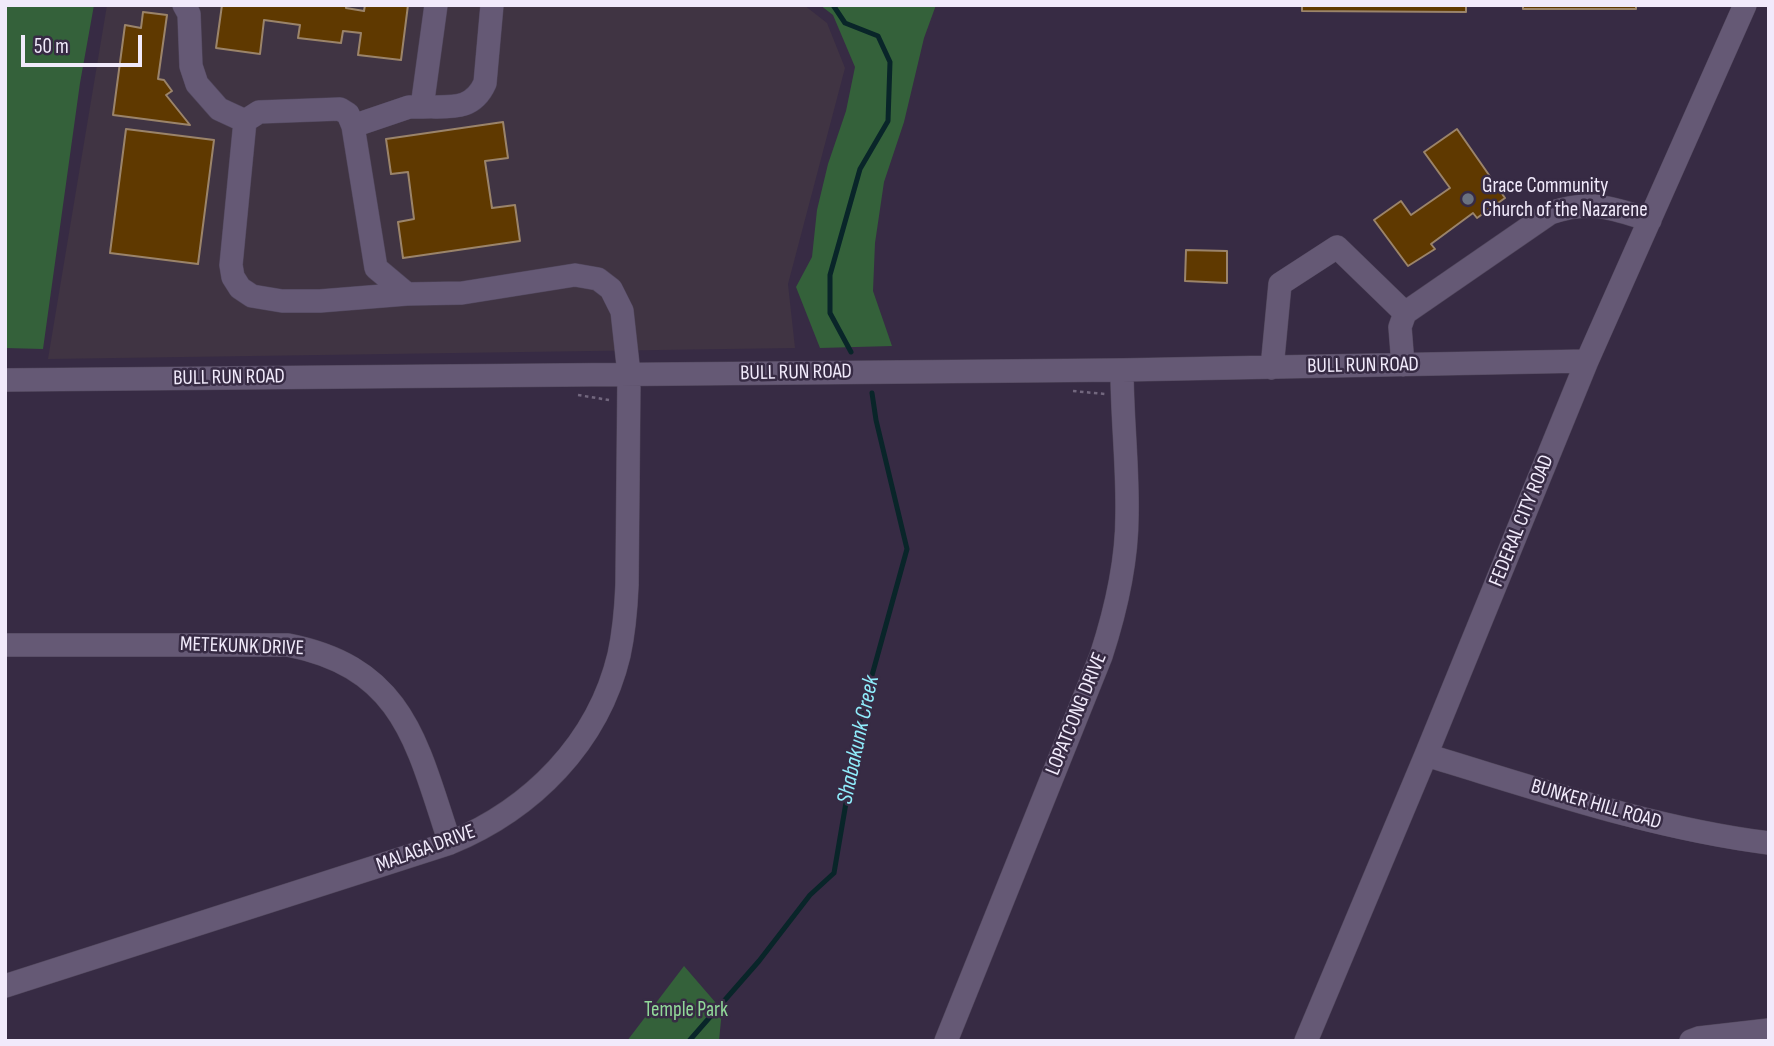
<!DOCTYPE html>
<style>
body{margin:0}
#map{position:relative;width:1774px;height:1046px;overflow:hidden;background:#372b44;font-family:"Sofia Sans Condensed",sans-serif}
canvas{display:block}
.frame{position:absolute;inset:0;border:7px solid #f1eafb;pointer-events:none}
.scale{position:absolute;left:21px;top:35px;width:121px;height:32px;box-sizing:border-box;border:4px solid #f1eafb;border-top:0;padding-left:9px;font-size:21px;line-height:24px;white-space:nowrap;color:#f1eafb;-webkit-text-stroke:5px #372b44;paint-order:stroke}
</style>
<div id="map">
<canvas width="1774" height="1046"></canvas>
<div class="frame"></div>
<div class="scale">50 m</div>
</div>
<script>
const ctx = document.querySelector('canvas').getContext('2d');
ctx.lineJoin = 'round';
function paint(path, color) { ctx.fillStyle = color; ctx.fill(path, 'evenodd'); }
function strokePath(path, color, width, dash) { ctx.strokeStyle = color; ctx.lineWidth = width; ctx.lineCap = dash ? 'butt' : 'round'; ctx.setLineDash(dash || []); ctx.stroke(path); }
function write(font, color, halo, rows, align = 'center') {
  ctx.font = font + ' "Sofia Sans Condensed",sans-serif'; ctx.lineWidth = 5; ctx.setLineDash([]); ctx.textBaseline = 'middle'; ctx.strokeStyle = halo; ctx.fillStyle = color; for (const [text, x, y, turn = 0] of rows) {
    ctx.save(); ctx.translate(x, y); ctx.rotate((+turn || 0) * Math.PI / 180); ctx.textAlign = isNaN(turn) ? turn : align; if (halo) ctx.strokeText(text, 0, 0); ctx.fillText(text, 0, 0); ctx.restore();
  }
}
const education = new Path2D(`
 M107,5H804L827,23L845,68L788,284L795,348L48,359Z`);
const green = new Path2D(`
 M5,5H94L80,83L43,349L5,348Z
 M820,5H936L924,38L904,122L884,182L875,243L873,291L892,346L820,348L796,287L812,257L817,210L828,164L846,111L855,67L833,15Z
 M684,966L722,1010L719,1041H627Z`);
const stream = new Path2D(`
 M833,5L845,23L878,36L890,62L888,121L860,169L830,275V313L851,352
 M689,1041L759,961L810,895L834,873L861,715L907,549L876,420L872,393`);
const building = new Path2D(`
 M222,5H346V8L364,11L365,5H408L401,60L358,55L361,33L343,31L341,43L298,38L300,25L264,20L260,54L216,48Z
 M1302,5H1466V12L1302,11Z
 M1523,5H1636V9H1523Z
 M143,12L167,15L158,79L164,80L172,91L166,95L190,125L113,115L125,25L141,28Z
 M503,122L508,158L485,161L492,208L515,205L520,241L403,258L398,222L414,219L408,172L391,174L386,139Z
 M126,129L214,140L198,264L110,253Z
 M1457,129L1505,198L1477,218L1473,213L1431,244L1435,249L1408,266L1374,220L1401,201L1411,215L1450,188L1424,152Z
 M1186,250L1227,251V283L1185,281Z`);
const path = new Path2D(`
 M1073,391L1105,394
 M578,395L609,400`);
const minor = new Path2D(`
 M184,5L189,14L191,66L197,84L219,109L245,121
 M436,5L422,107C449,106 472,112 485,83L492,5
 M353,126L409,107H422
 M1403,365L1400,327L1405,313L1550,213C1591,199 1611,208 1650,220
 M1272,368L1280,284L1337,247L1405,313
 M5,380L1122,370L1587,361
 M5,645H288C405,668 417,745 450,843
 M1426,755C1539,789 1651,828 1769,843
 M5,986L450,843C532,809 598,743 619,655C624,632 626,609 627,585L629,374L622,311L611,289L598,279L575,275L462,293L407,294L320,301H282L252,296L240,288L233,277L231,265L245,121L259,112L340,109L348,114L353,126L376,268L407,294
 M946,1041L1101,656C1116,610 1127,564 1127,515C1128,466 1122,418 1122,370
 M1306,1041L1426,755L1587,361L1745,5
 M1691,1041L1699,1038L1769,1030`);
const markers = [
 [1468,199,7,"#6b7280"]
];
const poiNames = [
 ["Grace Community",1482,187],
 ["Church of the Nazarene",1482,211]
];
const streetNames = [
 ["BULL RUN ROAD",1363,366,-1],
 ["BULL RUN ROAD",796,373,-1],
 ["BULL RUN ROAD",229,378,-1],
 ["FEDERAL CITY ROAD",1522,521,-68],
 ["METEKUNK DRIVE",242,647,2],
 ["LOPATCONG DRIVE",1077,714,-68],
 ["BUNKER HILL ROAD",1596,805,16],
 ["MALAGA DRIVE",426,849,-20]
];
const parkNames = [
 ["Temple Park",686,1011]
];
const waterNames = [
 ["Shabakunk Creek",859,740,-78]
];
paint(education, '#403443');
paint(green, '#34613a');
strokePath(stream, '#092529', 5);
paint(building, '#5f3900');
strokePath(building, '#9b846a', 2);
strokePath(minor, '#51475c', 24);
strokePath(path, '#72677e', 2.5, [3.5, 3.5]);
strokePath(minor, '#655975', 23);
for (const [x, y, r, color] of markers) { const dot = new Path2D(); dot.arc(x, y, r, 0, 2 * Math.PI); ctx.fillStyle = color; ctx.fill(dot); strokePath(dot, '#372b44', 2.5); }
write('21px', '#f1eafb', '#372b44', poiNames, 'left');
write('21px', '#f1eafb', '#372b44', streetNames);
write('21px', '#91d999', '#372b44', parkNames);
write('italic 23px', '#90edfc', '#372b44', waterNames);
</script>
